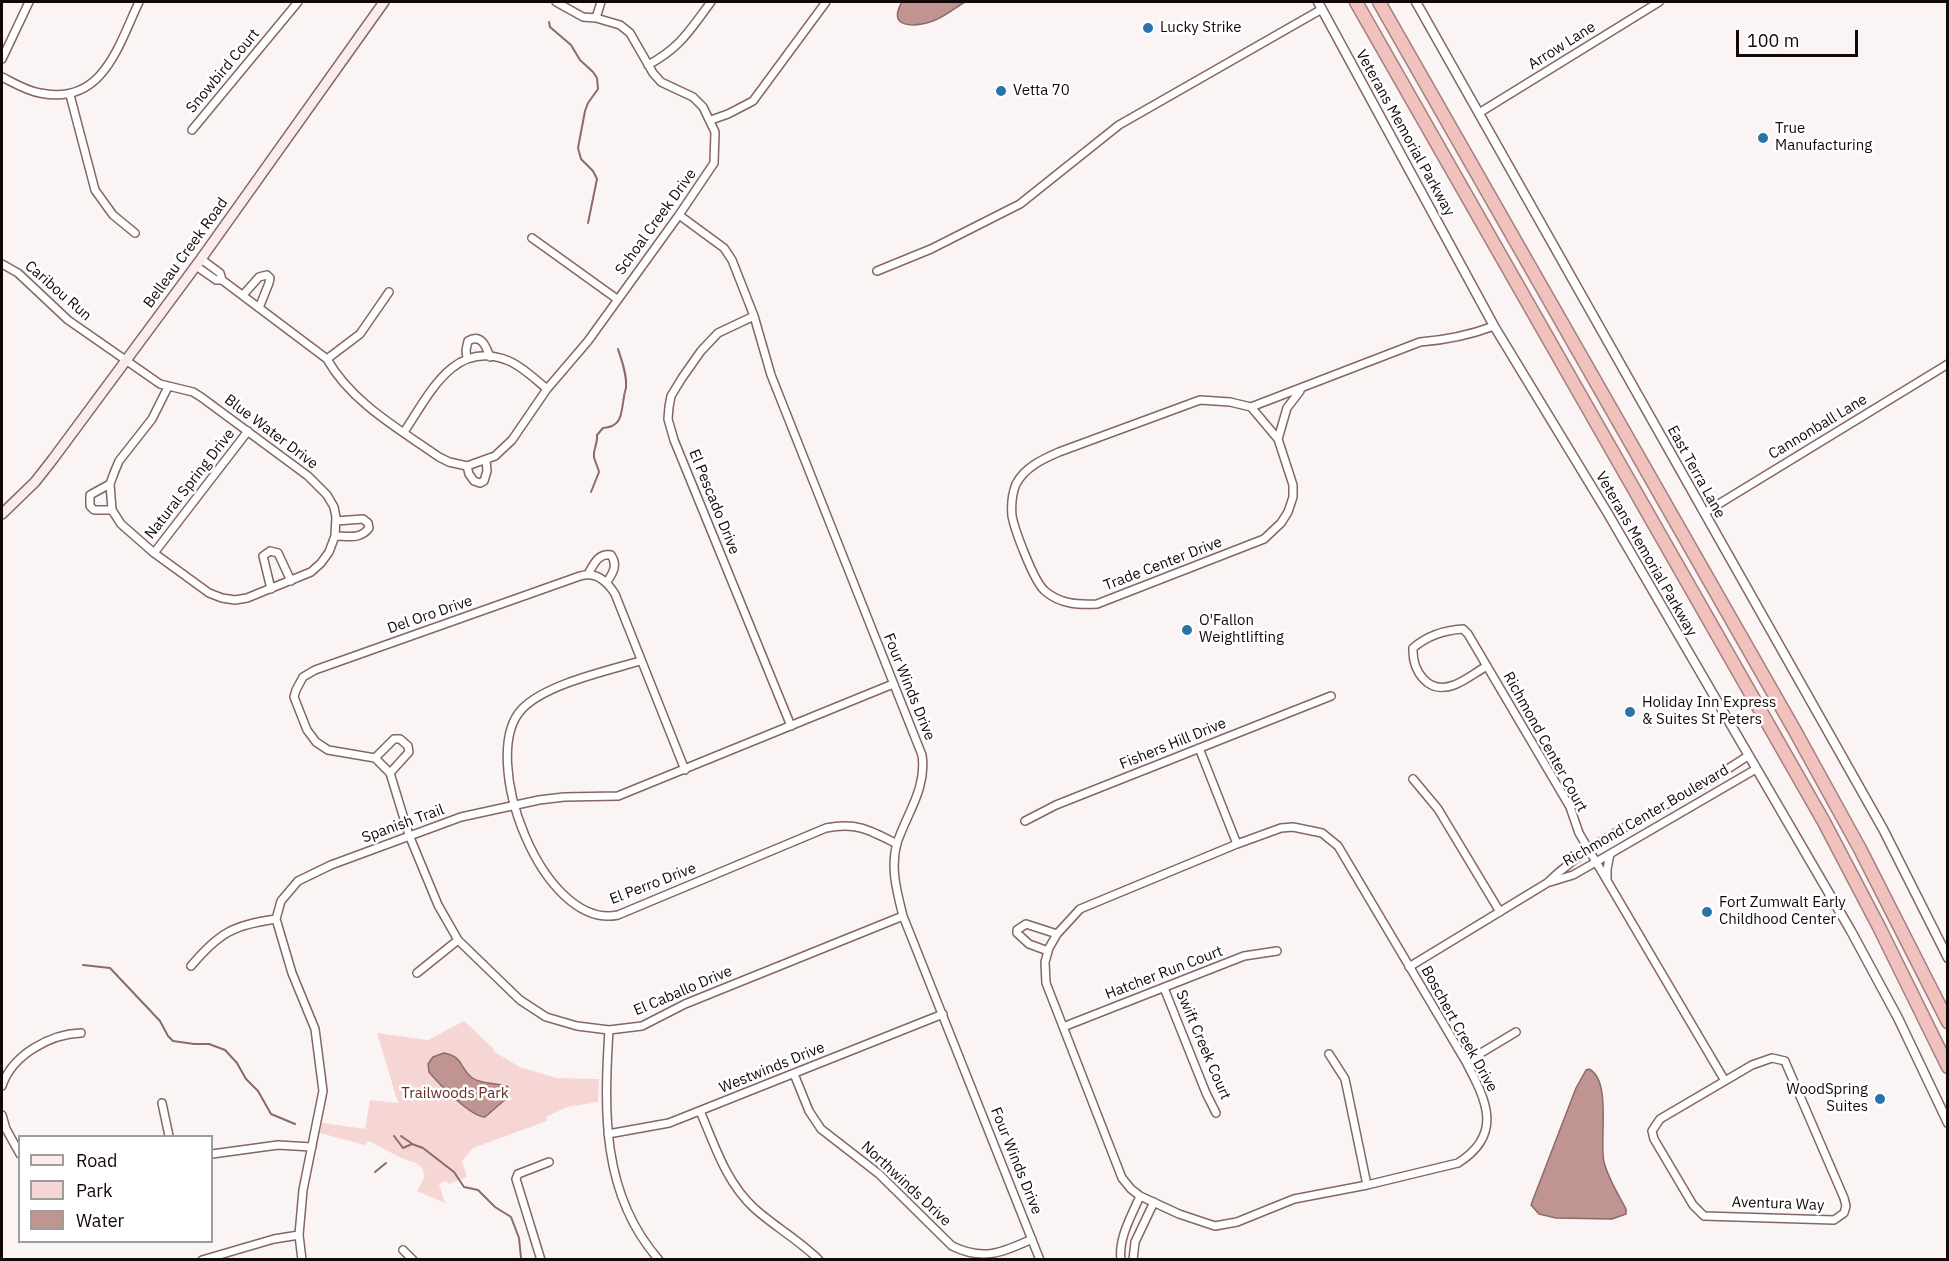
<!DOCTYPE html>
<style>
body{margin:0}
#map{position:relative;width:1949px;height:1261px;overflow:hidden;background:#fbf4f4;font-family:"IBM Plex Sans",sans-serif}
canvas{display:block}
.frame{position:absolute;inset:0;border:3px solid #130807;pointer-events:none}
.legend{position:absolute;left:18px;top:1135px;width:195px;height:108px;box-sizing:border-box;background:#fff;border:2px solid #a19c9c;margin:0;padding:8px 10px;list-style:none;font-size:18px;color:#130807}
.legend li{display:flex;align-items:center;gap:12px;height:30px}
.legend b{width:30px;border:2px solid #a19c9c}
.scale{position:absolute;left:1736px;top:30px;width:122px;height:27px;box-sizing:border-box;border:3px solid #130807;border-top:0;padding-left:8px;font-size:18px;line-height:21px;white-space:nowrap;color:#130807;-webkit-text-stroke:4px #fff;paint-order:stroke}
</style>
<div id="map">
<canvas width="1949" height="1261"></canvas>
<div class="frame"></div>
<ul class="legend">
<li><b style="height:8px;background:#faeceb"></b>Road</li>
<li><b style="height:16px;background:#f5d6d4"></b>Park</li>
<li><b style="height:16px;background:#c09491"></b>Water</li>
</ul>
<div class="scale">100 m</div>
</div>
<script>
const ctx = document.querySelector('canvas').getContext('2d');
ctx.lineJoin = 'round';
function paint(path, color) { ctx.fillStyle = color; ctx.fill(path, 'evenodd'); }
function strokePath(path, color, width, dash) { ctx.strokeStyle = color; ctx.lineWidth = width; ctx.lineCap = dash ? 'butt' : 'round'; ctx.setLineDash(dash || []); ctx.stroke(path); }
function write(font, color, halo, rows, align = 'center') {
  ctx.font = font + ' "IBM Plex Sans",sans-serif'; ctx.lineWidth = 5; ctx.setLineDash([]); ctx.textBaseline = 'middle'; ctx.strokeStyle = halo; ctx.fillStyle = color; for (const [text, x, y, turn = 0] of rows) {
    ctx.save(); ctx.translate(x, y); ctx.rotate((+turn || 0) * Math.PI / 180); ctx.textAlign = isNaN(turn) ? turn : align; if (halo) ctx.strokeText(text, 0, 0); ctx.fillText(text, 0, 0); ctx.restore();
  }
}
const green = new Path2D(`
 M464,1021L494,1049L493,1051L523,1069L524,1068L556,1078L599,1079L598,1102L567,1107L546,1117L547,1121L473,1148L462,1161L467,1177L449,1184L446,1181L439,1184L445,1203L417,1191L425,1176L422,1168L416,1163L401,1158L369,1141L365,1145L320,1133L322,1123L365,1129L370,1100L398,1103L377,1033L428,1040Z`);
const water = new Path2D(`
 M902,2H965C955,8 944,17 933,21C915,27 886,29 902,2Z
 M444,1053C464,1057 459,1067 471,1077C480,1085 497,1082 508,1087L509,1090L507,1098L485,1117C471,1117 439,1084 429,1072L428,1064L433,1057Z
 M1589,1069C1612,1080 1599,1140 1604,1162C1608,1178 1618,1194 1626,1209V1214L1612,1219L1556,1218L1539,1214L1531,1205L1534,1197L1576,1088L1586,1070Z`);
const stream = new Path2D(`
 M549,22L550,27L571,45L580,60L593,72L597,78L598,89L588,103L585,111L578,148L581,159L593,171L597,179L588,223
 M591,492L599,472C598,467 595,462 594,457C593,449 598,444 597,435L603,428C623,427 621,412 624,397C624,393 626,390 626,387C627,375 622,361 618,349
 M83,965L110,968L160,1021L168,1036L173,1041L194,1044H209L225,1050L237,1063L246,1079L258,1091L271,1114L295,1124
 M394,1136L403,1148L412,1144L423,1148L454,1172L464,1187L478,1190L495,1207L511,1217L519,1238L521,1258
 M401,1136L411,1143
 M375,1172L386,1163`);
const minor = new Path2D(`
 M596,18L601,2
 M2,59L29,2
 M648,65C681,47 689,31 711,2
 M2,77C14,83 27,91 40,93C103,106 118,46 139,2
 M70,95L95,190L113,215L135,233
 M1479,113L1659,2
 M711,120L728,114L753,101L826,2
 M192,130L298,2
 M679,215L724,248L732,260L754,316L771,375L922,755C927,788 907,813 897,843C890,868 897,892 903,916L1040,1260
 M532,238L617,299
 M201,259L220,273L222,280L327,359C351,402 399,429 439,457L449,462L467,466L495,456L512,440L547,389L588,341L679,215L714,163L715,132L703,107L693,97L661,82L653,73L630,33L620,25L596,18L583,17L556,2
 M2,264L18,273L68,320L160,384L193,392L201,397L308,476L327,495L334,507L336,517L335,536L329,552L321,563L311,572L247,598L235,600L222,598L209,593L154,553L121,524L112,510L110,484L114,473L119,461L152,419L168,387
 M196,266L216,280H222
 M877,271L931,249L1020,204L1119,125L1322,9
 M243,295L259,277L267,275L270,278L269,283L259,308
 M754,316L718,333L701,351L682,378L671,396L669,407L668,419L674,440L791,726
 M327,359L360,334L389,292
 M467,359L466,350L468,341C481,333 486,346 490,357
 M1200,400L1230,402L1251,407L1278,439L1293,485V497L1288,512L1281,523L1264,539L1097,604C1078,605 1060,604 1045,591C1034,582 1015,531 1012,516C1011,505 1012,494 1016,484C1025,467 1043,459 1059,452Z
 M1251,407L1420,342C1446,340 1470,335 1494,326
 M404,432C429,395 454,338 509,361C523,367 536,380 547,389
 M1278,439L1287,408L1300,391
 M467,466L469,474L474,481L480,483L484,481L487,471L486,460
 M110,484L90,495V506L94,510H112
 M1704,513L1948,364
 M335,536C348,536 360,540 369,528L368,523L363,519L336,521
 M154,553L248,431
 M588,574C594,564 598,553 611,555C618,565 613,573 607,582
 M271,589L263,556L270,551L278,553L291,581
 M640,661C607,671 546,684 522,709C477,756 543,931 618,915L826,828C857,822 870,830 897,844
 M1487,666C1476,672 1465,681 1454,685C1428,695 1412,671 1413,648C1427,636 1445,630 1463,629L1468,634L1570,807L1579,833L1725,1081
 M1199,748L1237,844
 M375,758L394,739H400L408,746L409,752L390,773
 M685,770L615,594C607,581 596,571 580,576L315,670L303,677L296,690L294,697L307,730L316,742L328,750L375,758L390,773L409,835L438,905L458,940L520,1000L546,1017L577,1026L609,1030L642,1026L685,1004L903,916
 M1413,779L1438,809L1500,912
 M1025,821L1056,805L1331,696
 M1293,827L1322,833L1338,846L1466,1062C1486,1100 1504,1134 1458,1163L1367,1185L1294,1199L1237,1222L1215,1226L1179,1214L1140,1196L1131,1189L1122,1178L1046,983L1045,962L1049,948L1057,934L1080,909L1237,844L1281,828Z
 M1607,878V869L1610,854
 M1550,882L1573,875L1596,862L1756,769
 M1048,951L1029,944L1017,933V930L1026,924L1057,934
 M191,966C219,933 233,925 276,919
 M1409,967L1547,883C1594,838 1654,813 1709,781C1722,773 1735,764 1748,756
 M417,973L458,940
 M1164,988L1206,1093L1216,1113
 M1063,1027L1244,956L1277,951
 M609,1030C604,1111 601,1194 659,1260
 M1329,1054L1345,1079L1367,1185
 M1772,1058L1785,1061L1787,1066L1844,1198L1846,1206L1844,1213L1834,1220L1704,1216L1693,1205L1654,1139L1652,1131L1660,1119L1752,1065Z
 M1466,1062L1516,1032
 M794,1074L809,1111L821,1129L879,1174L952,1246C983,1261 1002,1253 1032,1239
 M2,1086C12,1055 50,1034 81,1033
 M162,1103L169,1136
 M700,1111C715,1146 726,1182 754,1208C775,1227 799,1240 819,1260
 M2,1115L6,1129L20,1154
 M608,1134L669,1123L943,1014
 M212,1154L278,1145L312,1147
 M403,1250L413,1260
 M202,1260L274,1239L299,1235
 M302,1260L299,1235L303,1190L323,1091L315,1029L292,973L276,919L281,901L298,881L331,865L461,817L539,800L564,797L618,796L893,684
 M541,1260L516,1179L518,1174L549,1162
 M1121,1260C1118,1238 1132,1215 1140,1196
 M1133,1260L1135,1242L1154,1202`);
const tertiary = new Path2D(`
 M1318,2L1494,326L1607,512L1851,931L1898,1018L1948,1123
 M1416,2L1883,829L1948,958`);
const secondary = new Path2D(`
 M2,514L35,482L53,459L201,259L384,2`);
const motorway = new Path2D(`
 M1356,2L1824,822L1879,927L1948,1067
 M1379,2L1795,731L1860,849L1948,1022`);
const markers = [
 [1148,28,6,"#2974a7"],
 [1001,91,6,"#2974a7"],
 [1763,138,6,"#2974a7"],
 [1187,630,6,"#2974a7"],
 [1630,712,6,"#2974a7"],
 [1707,912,6,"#2974a7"],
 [1880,1099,6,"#2974a7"]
];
const poiNames = [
 ["Lucky Strike",1160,28],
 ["Vetta 70",1013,91],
 ["True",1775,129],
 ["Manufacturing",1775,146],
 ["O'Fallon",1199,621],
 ["Weightlifting",1199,638],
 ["Holiday Inn Express",1642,703],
 ["& Suites St Peters",1642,720],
 ["Fort Zumwalt Early",1719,903],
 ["Childhood Center",1719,920],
 ["WoodSpring",1868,1090,"right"],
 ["Suites",1868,1107,"right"]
];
const streetNames = [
 ["Arrow Lane",1562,46,-32],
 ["Snowbird Court",223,71,-50],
 ["Veterans Memorial Parkway",1405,133,61],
 ["Schoal Creek Drive",656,222,-54],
 ["Belleau Creek Road",186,253,-54],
 ["Caribou Run",58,291,41],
 ["Cannonball Lane",1818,427,-31],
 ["Blue Water Drive",271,432,37],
 ["East Terra Lane",1696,472,61],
 ["Natural Spring Drive",190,484,-52],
 ["El Pescado Drive",714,502,68],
 ["Veterans Memorial Parkway",1646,554,60],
 ["Trade Center Drive",1163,564,-21],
 ["Del Oro Drive",430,615,-19],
 ["Four Winds Drive",909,687,68],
 ["Richmond Center Court",1545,742,61],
 ["Fishers Hill Drive",1173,744,-22],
 ["Richmond Center Boulevard",1646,816,-30],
 ["Spanish Trail",403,824,-20],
 ["El Perro Drive",653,884,-21],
 ["Hatcher Run Court",1164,973,-21],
 ["El Caballo Drive",683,991,-23],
 ["Boschert Creek Drive",1459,1029,61],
 ["Swift Creek Court",1203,1045,67],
 ["Westwinds Drive",772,1068,-22],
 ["Four Winds Drive",1016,1161,68],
 ["Northwinds Drive",906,1184,43],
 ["Aventura Way",1778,1204,2]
];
const parkNames = [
 ["Trailwoods Park",455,1094]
];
paint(green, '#f5d6d4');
paint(water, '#c09491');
strokePath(water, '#8c6a68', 1.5);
strokePath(stream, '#8c6a68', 2);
strokePath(minor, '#846664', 10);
strokePath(tertiary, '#846664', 11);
strokePath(secondary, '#846664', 12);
strokePath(motorway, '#a3807d', 15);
strokePath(minor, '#fff', 7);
strokePath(tertiary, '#fff', 8);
strokePath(secondary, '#faeceb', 9);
strokePath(motorway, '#f0c1bd', 12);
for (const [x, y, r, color] of markers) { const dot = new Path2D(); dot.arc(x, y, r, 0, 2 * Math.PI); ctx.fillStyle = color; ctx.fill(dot); strokePath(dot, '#fff', 2); }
write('15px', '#130807', '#fff', poiNames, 'left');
write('15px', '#130807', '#fff', streetNames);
write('15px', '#642b29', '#fff', parkNames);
</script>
